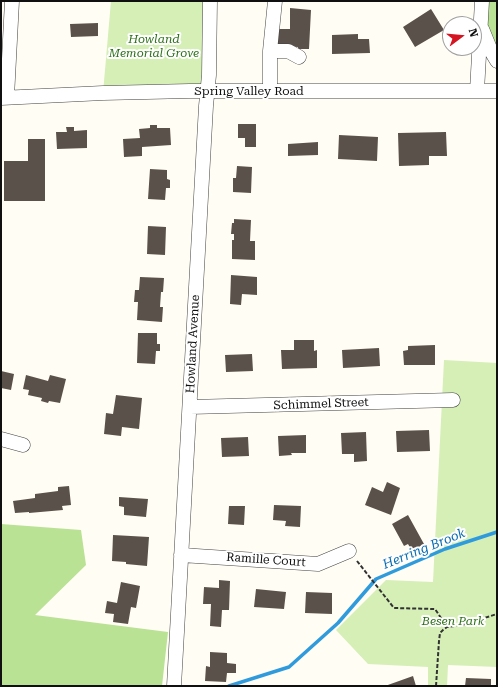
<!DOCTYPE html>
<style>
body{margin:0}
#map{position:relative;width:498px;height:687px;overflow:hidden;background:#fffdf4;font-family:"Roboto Serif",serif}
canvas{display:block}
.frame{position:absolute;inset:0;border:2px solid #101010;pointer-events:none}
.north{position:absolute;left:442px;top:16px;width:40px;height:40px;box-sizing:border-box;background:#fff;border:1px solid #9f9f9f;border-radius:50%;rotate:74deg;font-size:11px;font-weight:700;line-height:16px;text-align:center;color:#101010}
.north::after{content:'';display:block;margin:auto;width:14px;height:18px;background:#d31622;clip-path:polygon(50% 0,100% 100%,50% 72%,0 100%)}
</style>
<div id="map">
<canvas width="498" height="687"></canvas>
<div class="frame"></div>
<div class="north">N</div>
</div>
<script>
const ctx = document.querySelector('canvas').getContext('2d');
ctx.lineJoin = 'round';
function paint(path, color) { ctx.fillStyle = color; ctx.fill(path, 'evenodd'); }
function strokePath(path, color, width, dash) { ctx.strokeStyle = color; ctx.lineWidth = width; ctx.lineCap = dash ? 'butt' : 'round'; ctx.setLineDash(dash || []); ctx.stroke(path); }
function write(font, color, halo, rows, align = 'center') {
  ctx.font = font + ' "Roboto Serif",serif'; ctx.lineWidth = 4; ctx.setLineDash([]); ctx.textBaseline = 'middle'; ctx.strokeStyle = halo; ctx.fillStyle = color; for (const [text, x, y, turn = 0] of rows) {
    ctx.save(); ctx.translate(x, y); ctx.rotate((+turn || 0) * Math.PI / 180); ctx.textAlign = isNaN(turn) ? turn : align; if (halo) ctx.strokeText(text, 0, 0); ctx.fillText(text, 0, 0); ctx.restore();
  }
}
const green = new Path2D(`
 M111,1H210L208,91L103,93Z
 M444,360L497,363V667L448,665L447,686H428V667L368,664L336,630L386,580L433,582Z`);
const forest = new Path2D(`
 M482,1H497V61L495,58Z
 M1,524L81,530L86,565L35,615L168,632L162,686H1Z`);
const stream = new Path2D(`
 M229,686L289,667L338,623L376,579L445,549L497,532`);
const building = new Path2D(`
 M290,8L311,10L309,49H298V47L275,46L276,29H290Z
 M431,9L444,30L415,47L403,27Z
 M98,23V36L71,37L70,24Z
 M358,34V39H369L370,53L332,54V35Z
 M238,124H256V147H245V138H238Z
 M150,125H157V128H170L171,145L142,147V156L124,157L123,139L140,138L139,129L150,128Z
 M66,127H74V131L87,130V148L57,149L56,132H67Z
 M446,132L447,156H429V165L399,166L398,133Z
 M339,135L378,137L377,161L338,159Z
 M28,139H45V201H4V161H28Z
 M318,142V155L288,156V144Z
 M237,166L252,167L251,193L233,192V178H236Z
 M150,169L167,170V179L170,180V188H166L165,200L148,199Z
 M234,219L251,220L250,241H255V260L232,259V240H234V234H231L232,223H234Z
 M148,226L166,227L165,255L147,254Z
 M231,275L257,277V295L242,294L241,305L230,304Z
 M140,277L164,278L163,292H161L160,307H163L162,322L137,320L138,302H134L135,290H139Z
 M138,333H157V344H160V351H156L155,364L137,363Z
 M294,340H314V351L317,350V368L282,369L281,350H294Z
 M435,345V365H404L403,351L408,350V346Z
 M379,348L380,366L343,368L342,350Z
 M252,354L253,371L226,372L225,355Z
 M1,371L14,374L11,390L1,388Z
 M26,375L48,381L50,375L66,379L60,403L49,401L48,403L41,401L42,398L28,395L29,390L23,389Z
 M116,395L142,398L139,429L122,427L121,436L104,434L106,413L113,414Z
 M429,430L430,451L397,452L396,431Z
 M366,432L367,461L354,462V454H342L341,433Z
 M306,435V453H291L292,455L279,456L278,436Z
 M248,437L249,456L222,457L221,438Z
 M387,482L400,488L391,515L365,505L372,487L383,492Z
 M69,486L71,505L62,506L63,510L29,513V512L15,513L13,501L35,498V494L58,491V487Z
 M119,497L148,499L146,517L124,515V507L119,506Z
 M274,505L301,506L300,527L285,526L286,521L273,520Z
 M229,506H245L244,525L228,524Z
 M408,515L424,544L412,551L408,544L404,546L392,524Z
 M113,535L149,537L147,566L126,564V562L112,561Z
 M219,580L230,581L229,610H222L221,627L210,626L211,604H203L204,587L219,588Z
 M121,582L140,586L136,608L131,607L128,624L113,622L114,614L105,613L107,601L117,603Z
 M256,589L286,592L284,609L254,607Z
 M306,592L332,593V614L305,613Z
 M210,652L227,653V663L236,664V673H227L226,682L205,681L206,666L210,667Z
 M413,676L416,686H385Z
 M466,678L491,679V686H465Z`);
const path = new Path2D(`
 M357,561L394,608L435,609L447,627
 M436,686L439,641L440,633L443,630L447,627L462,625L497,614`);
const minor = new Path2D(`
 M482,29L491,51L497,61
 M270,51L275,1
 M270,91V51H288L299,57
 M477,91L482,1
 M7,97L12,1
 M1,98L103,93L190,91H497
 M190,407L453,400
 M1,439L23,445
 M181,555L318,564L349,551
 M174,686L206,106L209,75L210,1`);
const parkNames = [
 ["Howland",154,39],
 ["Memorial Grove",154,53],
 ["Besen Park",453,621]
];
const streetNames = [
 ["Spring Valley Road",249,91],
 ["Howland Avenue",193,344,-87],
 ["Schimmel Street",321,404,-2],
 ["Ramille Court",266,560,4]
];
const waterNames = [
 ["Herring Brook",424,549,-22]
];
paint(green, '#d5efb7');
paint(forest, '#b9e295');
strokePath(stream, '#2f9bdd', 3.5);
paint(building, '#5b514b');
strokePath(minor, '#434343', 15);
strokePath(path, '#323232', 2, [4, 2]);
strokePath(minor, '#fff', 14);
write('italic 12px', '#2c7117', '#fff', parkNames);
write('12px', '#101010', '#fff', streetNames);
write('italic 13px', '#096cb3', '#fff', waterNames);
</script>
